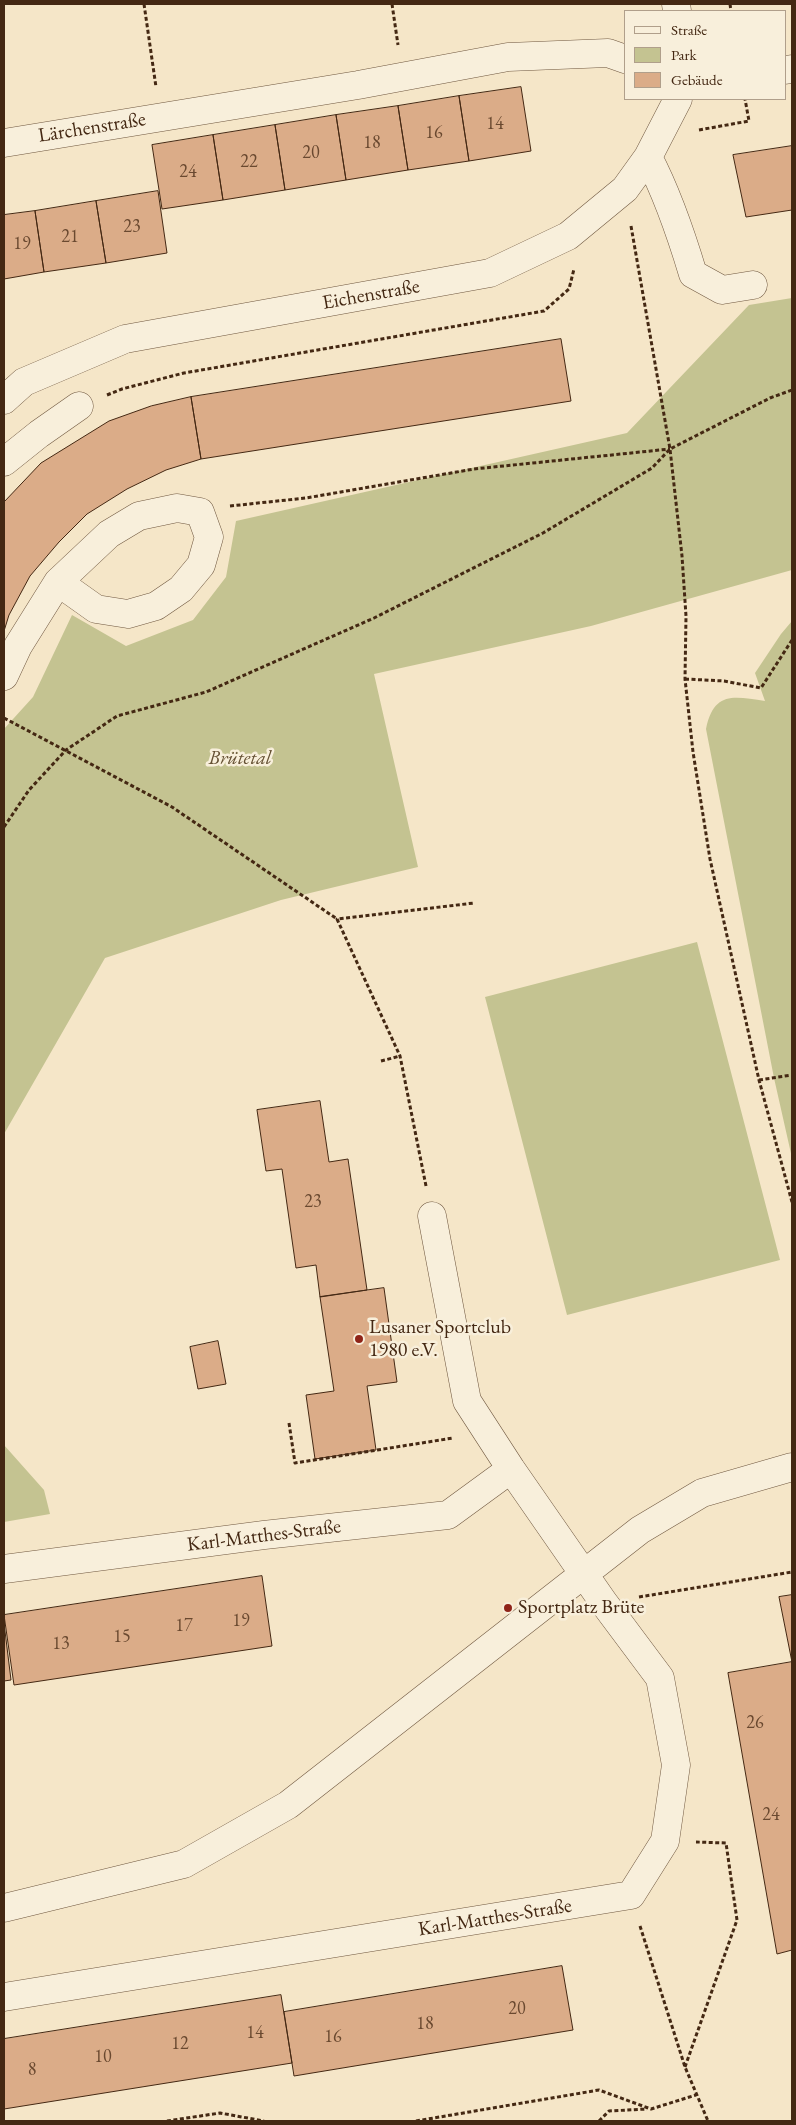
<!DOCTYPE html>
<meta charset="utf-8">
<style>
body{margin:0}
#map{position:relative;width:796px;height:2125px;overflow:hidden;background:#f5e6c8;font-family:"EB Garamond",serif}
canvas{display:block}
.frame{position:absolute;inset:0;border:5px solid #442813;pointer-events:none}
.legend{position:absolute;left:624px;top:10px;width:162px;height:90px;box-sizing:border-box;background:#f8efdb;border:1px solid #b09f8b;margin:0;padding:6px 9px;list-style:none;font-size:15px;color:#442813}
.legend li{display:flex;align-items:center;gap:10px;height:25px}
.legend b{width:25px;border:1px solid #b09f8b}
</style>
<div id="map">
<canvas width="796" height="2125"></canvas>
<div class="frame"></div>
<ul class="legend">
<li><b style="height:6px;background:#f8efdb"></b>Straße</li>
<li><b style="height:14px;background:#c4c391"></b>Park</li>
<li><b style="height:14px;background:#dbac88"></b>Gebäude</li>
</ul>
</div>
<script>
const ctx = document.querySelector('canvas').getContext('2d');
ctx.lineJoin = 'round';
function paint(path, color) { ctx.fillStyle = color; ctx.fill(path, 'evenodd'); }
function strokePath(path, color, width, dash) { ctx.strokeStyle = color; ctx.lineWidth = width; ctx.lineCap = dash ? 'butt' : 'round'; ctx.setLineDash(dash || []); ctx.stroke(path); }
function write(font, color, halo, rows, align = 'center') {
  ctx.font = font + ' "EB Garamond",serif'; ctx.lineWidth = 5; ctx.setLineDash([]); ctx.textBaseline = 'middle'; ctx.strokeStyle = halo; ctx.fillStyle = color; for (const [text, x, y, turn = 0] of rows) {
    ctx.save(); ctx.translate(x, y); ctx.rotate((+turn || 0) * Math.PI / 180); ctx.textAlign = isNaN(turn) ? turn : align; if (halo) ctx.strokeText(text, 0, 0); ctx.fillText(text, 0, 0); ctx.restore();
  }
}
const green = new Path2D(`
 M792,298V570L591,626L374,674L418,867L281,900L105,958L4,1134V729L33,697L72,615L126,646L193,620L226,577L236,521L627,433L749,305Z
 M792,621V1158L774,1078L706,729C714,690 735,697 765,701L755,673L781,634Z
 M697,942L780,1260L567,1315L485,997Z
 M4,1445L44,1490L50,1514L4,1522Z`);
const building = new Path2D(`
 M521,87L531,151L469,161L459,96Z
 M459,96L469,161L408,170L398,106Z
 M398,106L408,170L346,180L336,115Z
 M336,115L346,180L285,190L275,125Z
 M275,125L285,190L223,200L213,135Z
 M213,135L223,200L162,209L152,145Z
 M792,146V210L746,217L733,155Z
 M158,191L167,253L106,263L96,201Z
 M96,201L106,263L44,272L35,211Z
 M35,211L44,272L4,279V215Z
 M561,339L571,401L201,459L191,397Z
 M191,397L201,459L166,470L127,489L87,514L59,542L30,576L9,615L4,631V502L41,463L109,421L151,406Z
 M320,1101L329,1162L348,1159L367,1290L320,1297L316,1265L296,1268L282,1169L266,1171L257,1110Z
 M384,1288L397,1382L367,1386L376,1450L315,1459L306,1395L334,1391L320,1297Z
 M218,1341L226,1384L198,1389L190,1347Z
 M262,1576L272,1646L14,1685L4,1615Z
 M792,1595V1662L779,1597Z
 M4,1623L11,1680L4,1681Z
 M792,1662V1950L777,1954L728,1673Z
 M562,1966L573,2030L294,2076L284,2012Z
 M281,1995L292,2063L4,2109V2039Z`);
const path = new Path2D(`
 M144,4L156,87
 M392,4L398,45
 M730,4L731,11
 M699,130L749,121L745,99
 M631,226L670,449L682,556L686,616L685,679L693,752L710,859L759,1080L792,1202
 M107,395L122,389L184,373L544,311L569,289L574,269
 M230,506L306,498L474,469L670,449
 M685,679L724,681L761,688L792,640
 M4,718L172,807L337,919
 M4,827L29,790L66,750L117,716L206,692L374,618L543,533L652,468L670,449L770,398L792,390
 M381,1061L400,1056
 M759,1080L792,1075
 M426,1186L400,1056L337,919L474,903
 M289,1423L295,1463L453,1438
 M639,1597L792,1572
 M640,1926L685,2067L708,2121
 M685,2067L737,1920L726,1843L696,1842
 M167,2121L220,2113L264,2121
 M416,2121L599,2090L651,2109L696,2095
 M599,2121L609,2111L647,2109`);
const minor = new Path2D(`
 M676,4L677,11
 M785,70L792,69
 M4,143L358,85L508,57L608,53L625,59
 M648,157C668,195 681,234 693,274L722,290L753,285
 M4,400L24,382L125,339L490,273L568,236L625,189L648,157L678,99
 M4,462L39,434L79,406
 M4,676L18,646L58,582L109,534L139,516L177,508L200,512L209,537L201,565L181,589L156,606L128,614L96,609L58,582
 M4,1569L264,1535L448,1515L511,1469
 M4,1908L184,1864L288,1805L640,1530L702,1493L792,1467
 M4,1997L631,1895L665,1841L676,1765L660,1678L604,1603L511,1469L467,1401L432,1216`);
const markers = [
 [359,1339,5,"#8f2418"],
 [508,1608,5,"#8f2418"]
];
const numberNames = [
 ["14",495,124],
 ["16",434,133],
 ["18",372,143],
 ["20",311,153],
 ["22",249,162],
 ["24",188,172],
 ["23",132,227],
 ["21",70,237],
 ["19",22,244],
 ["23",313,1202],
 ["19",241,1621],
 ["17",184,1626],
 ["15",122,1637],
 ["13",61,1644],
 ["26",755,1723],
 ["24",771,1815],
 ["20",517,2009],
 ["18",425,2024],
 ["14",255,2033],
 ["16",333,2037],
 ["12",180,2044],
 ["10",103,2057],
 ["8",32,2070]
];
const streetNames = [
 ["Lärchenstraße",92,128,-9],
 ["Eichenstraße",371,295,-10],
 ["Karl-Matthes-Straße",264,1536,-7],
 ["Karl-Matthes-Straße",495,1918,-9]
];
const parkNames = [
 ["Brütetal",240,759]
];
const poiNames = [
 ["Lusaner Sportclub",369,1328],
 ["1980 e.V.",369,1351],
 ["Sportplatz Brüte",518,1608]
];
paint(green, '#c4c391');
paint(building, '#dbac88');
strokePath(building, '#442813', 1);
strokePath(minor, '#705840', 29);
strokePath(path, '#442813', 3, [4, 2.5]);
strokePath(minor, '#f8efdb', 28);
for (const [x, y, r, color] of markers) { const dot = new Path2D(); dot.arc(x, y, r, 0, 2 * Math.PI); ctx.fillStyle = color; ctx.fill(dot); strokePath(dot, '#f8efdb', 2); }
write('18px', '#6a4930', null, numberNames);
write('20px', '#442813', '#f8efdb', streetNames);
write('italic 20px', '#644f32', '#f8efdb', parkNames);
write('20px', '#442813', '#f8efdb', poiNames, 'left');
</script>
